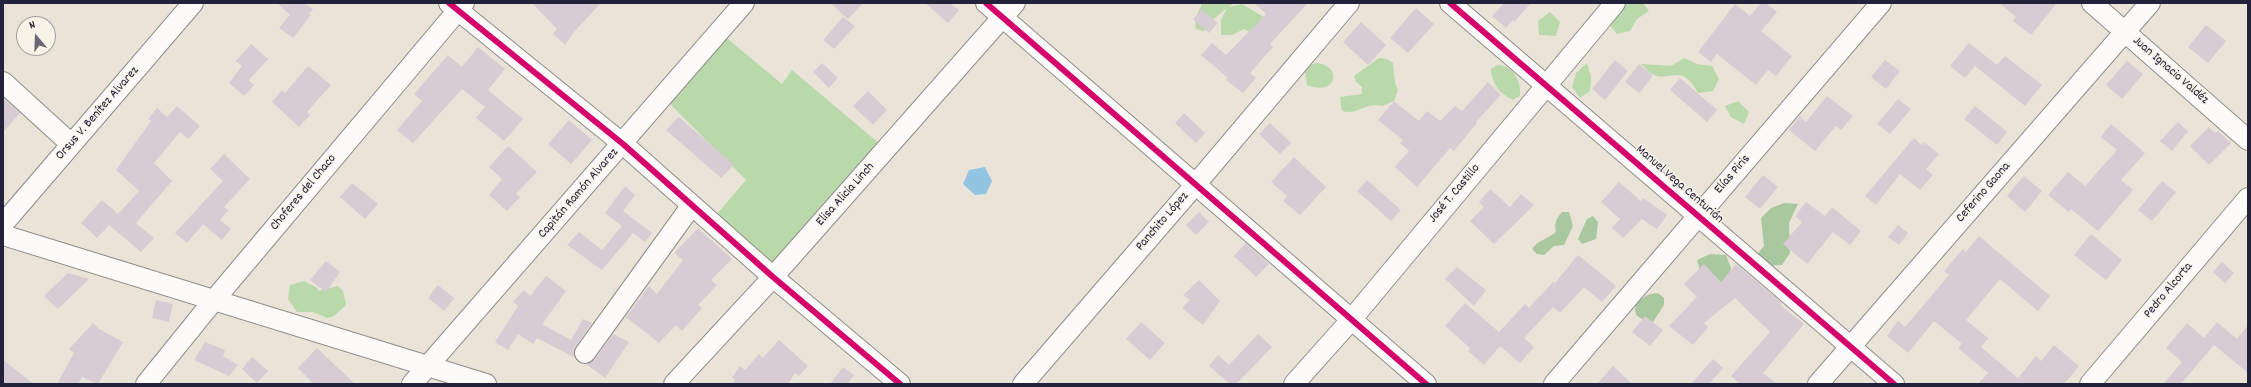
<!DOCTYPE html>
<meta charset="utf-8">
<style>
body{margin:0}
#map{position:relative;width:2251px;height:387px;overflow:hidden;background:#e9e4d7;font-family:Dekko,sans-serif}
canvas{display:block}
.frame{position:absolute;inset:0;border:4px solid #22223b;pointer-events:none}
.north{position:absolute;left:16px;top:16px;width:40px;height:40px;box-sizing:border-box;background:#f7f3e8;border:1px solid #a29fa3;border-radius:50%;rotate:341deg;font-size:11px;font-weight:700;line-height:16px;text-align:center;color:#22223b}
.north::after{content:'';display:block;margin:auto;width:14px;height:18px;background:#686672;clip-path:polygon(50% 0,100% 100%,50% 72%,0 100%)}
</style>
<div id="map">
<canvas width="2251" height="387"></canvas>
<div class="frame"></div>
<div class="north">N</div>
</div>
<script>
const ctx = document.querySelector('canvas').getContext('2d');
ctx.lineJoin = 'round';
function paint(path, color) { ctx.fillStyle = color; ctx.fill(path, 'evenodd'); }
function strokePath(path, color, width, dash) { ctx.strokeStyle = color; ctx.lineWidth = width; ctx.lineCap = dash ? 'butt' : 'round'; ctx.setLineDash(dash || []); ctx.stroke(path); }
function write(font, color, halo, rows, align = 'center') {
  ctx.font = font + ' Dekko,sans-serif'; ctx.lineWidth = 3; ctx.setLineDash([]); ctx.textBaseline = 'middle'; ctx.strokeStyle = halo; ctx.fillStyle = color; for (const [text, x, y, turn = 0] of rows) {
    ctx.save(); ctx.translate(x, y); ctx.rotate((+turn || 0) * Math.PI / 180); ctx.textAlign = isNaN(turn) ? turn : align; if (halo) ctx.strokeText(text, 0, 0); ctx.fillText(text, 0, 0); ctx.restore();
  }
}
const green = new Path2D(`
 M1202,3H1234L1229,7L1242,4L1267,19L1256,35L1244,29L1232,35H1221V20L1227,8L1210,22L1209,29L1203,31L1196,29C1193,17 1199,14 1202,3Z
 M1623,3H1643L1649,11L1637,19L1630,31L1617,34L1608,23Z
 M1550,12L1560,22L1556,36L1539,35L1538,21Z
 M723,35L782,84L792,70L881,145L773,266L717,214L746,180L668,102Z
 M1379,58L1387,59L1393,63L1395,83L1398,90L1394,101L1382,106C1367,101 1357,116 1342,111L1340,97L1362,94V87L1356,82L1354,76Z
 M1684,58L1697,64L1712,66L1719,79L1713,91L1698,93C1681,60 1668,85 1650,73C1647,71 1644,66 1641,64L1671,66Z
 M1317,63C1344,67 1336,97 1307,85L1305,70L1310,65Z
 M1587,63L1591,77L1590,91L1580,98L1572,87L1576,73Z
 M1498,65C1513,66 1522,82 1520,96L1513,100C1500,94 1491,83 1491,69Z
 M1738,101L1749,112L1744,124L1731,117L1725,106Z
 M304,281L317,288L318,291L338,286L343,291L346,305L334,316L327,318L313,312H297L288,299L290,285Z`);
const forest = new Path2D(`
 M1784,203L1798,204L1789,223L1790,253L1782,265L1766,266L1756,256L1764,246L1761,218L1771,208Z
 M1562,212H1569L1573,226L1564,245L1554,246L1544,255L1537,254L1532,249C1538,240 1548,239 1556,232C1554,223 1556,219 1562,212Z
 M1593,216L1598,222L1596,239L1582,244L1578,239L1587,219Z
 M1710,254L1726,255L1731,268L1727,282L1714,283L1701,274L1697,260Z
 M1658,293L1664,298V305L1653,322H1646L1636,315L1635,309L1637,301L1650,294Z`);
const water = new Path2D(`
 M985,167L992,181L986,194L975,195L963,184L969,170Z`);
const building = new Path2D(`
 M277,3H304L313,9L309,14L311,15L293,38L279,28L290,15Z
 M532,3H601L574,32L565,45L553,34L557,29Z
 M830,3H863L848,19Z
 M925,3H950L959,10L948,23Z
 M1254,3H1308L1270,44L1273,47L1250,73L1256,78L1243,93L1226,80L1228,78L1201,55L1212,43L1226,55L1266,14Z
 M1504,3H1531L1514,22L1513,20L1506,28L1492,16Z
 M1761,3H1766L1777,12L1761,31L1792,56L1776,76L1768,70L1756,85L1717,54L1711,62L1698,52L1735,4L1750,16Z
 M1999,3H2057L2031,35L2013,21L2016,17Z
 M1416,8L1434,24L1408,53L1390,38Z
 M1202,10L1218,23L1209,33L1193,19Z
 M843,17L855,26L834,49L823,40Z
 M1361,22L1386,45L1368,65L1343,42Z
 M2206,25L2226,41L2208,63L2188,47Z
 M1969,43L1997,65L2005,56L2042,85L2025,106L1975,66L1965,78L1950,66Z
 M251,44L268,59L249,80L254,85L244,96L229,83L242,66L236,61Z
 M478,47L505,69L488,90L523,119L504,141L476,118L485,107L462,89L413,143L397,130L422,101L414,94L448,55L462,67Z
 M1615,60L1628,71L1605,100L1592,89Z
 M1885,60L1900,71L1886,89L1871,77Z
 M2127,61L2143,74L2122,99L2106,85Z
 M822,63L838,78L829,88L813,72Z
 M1639,64L1653,76L1639,93L1625,82Z
 M308,66L331,85L307,112L310,115L299,127L272,102L282,90L285,93Z
 M1680,78L1717,110L1707,122L1670,90Z
 M1488,82L1501,95L1476,122L1477,123L1454,151L1450,148L1417,187L1395,167L1409,151L1400,143L1403,140L1378,120L1394,101L1419,121L1427,111L1440,121L1455,106L1462,111Z
 M868,91L887,110L873,125L853,106Z
 M1827,96L1853,116L1841,130L1836,126L1815,151L1789,130L1800,116L1806,122Z
 M3,98L20,113L3,132Z
 M1898,99L1911,109L1890,134L1877,124Z
 M177,106L200,126L188,139L180,132L154,163L172,181L136,223L154,238L141,252L109,225L97,238L81,223L102,200L118,214L139,191L116,170L151,121L148,119L157,108L167,117Z
 M1975,106L2007,132L1997,145L1964,119Z
 M1184,113L1205,133L1196,143L1175,123Z
 M679,117L734,165L721,178L666,130Z
 M569,120L592,140L571,164L548,144Z
 M2178,122L2188,131L2172,151L2160,141Z
 M1270,123L1291,143L1280,154L1259,134Z
 M2111,124L2145,153L2121,180L2133,190L2098,231L2071,209L2069,212L2048,195L2068,172L2085,186L2117,150L2101,137Z
 M2209,127L2215,133L2218,131L2231,143L2209,165L2190,146Z
 M1914,138L1922,145L1924,142L1939,154L1926,169L1933,175L1920,190L1900,174L1876,205L1865,196Z
 M508,146L537,172L516,194L520,197L507,211L489,195L502,179L489,167Z
 M224,154L250,179L224,207L228,210L220,220L231,229L222,240L203,224L187,243L175,233L223,181L210,169Z
 M1294,157L1326,187L1300,215L1283,201L1287,196L1271,182Z
 M1763,175L1778,187L1760,209L1745,197Z
 M2024,176L2042,191L2025,212L2007,196Z
 M1367,180L1401,210L1391,221L1357,191Z
 M2162,181L2176,192L2152,221L2138,210Z
 M1619,182L1641,201L1643,198L1667,215L1657,229L1642,219L1623,238L1612,228L1620,219L1601,202Z
 M352,183L378,204L365,219L340,197Z
 M625,186L635,195L623,211L652,233L645,242L633,233L602,270L567,245L579,232L602,250L622,226L605,213Z
 M1490,189L1510,207L1521,194L1534,205L1494,244L1470,221L1484,207L1479,202Z
 M1806,202L1825,216L1832,207L1861,231L1850,245L1833,232L1807,264L1783,244L1802,222L1795,216Z
 M1199,212L1209,222L1196,235L1186,225Z
 M1898,225L1908,233L1899,245L1888,237Z
 M698,228L732,259L711,280L717,285L698,305L702,308L682,331L676,325L659,343L626,317L649,286L657,294L683,260L674,253Z
 M2091,234L2122,260L2106,280L2074,255Z
 M1979,236L2050,296L2038,311L2000,279L1966,320L1988,338L1981,347L2018,378L2036,356L2041,361L2054,345L2079,366L2064,384H1978L1988,373L1958,348L1962,344L1934,321L1908,353L1887,336L1898,321L1905,327L1949,275L1944,271L1963,249L1966,252Z
 M1246,243L1269,264L1256,277L1234,256Z
 M1578,255L1616,286L1602,302L1584,287L1560,313L1553,307L1524,338L1534,347L1520,363L1500,346L1484,365L1468,351L1470,348L1445,326L1465,303L1499,332L1525,304L1529,308L1553,282L1555,283Z
 M326,261L340,272L326,292L310,280Z
 M2222,262L2234,273L2225,283L2213,272Z
 M1704,264L1721,282L1736,264L1782,303L1780,305L1804,324L1763,373L1777,384H1740L1731,376L1770,332L1735,298L1704,323L1708,327L1693,345L1669,326L1697,297L1684,284Z
 M1457,267L1486,290L1474,306L1445,279Z
 M68,273L89,279L58,309L44,296Z
 M546,276L566,291L542,324L571,340L583,319L592,323L575,347L574,357L537,338L533,344L518,334L508,350L495,342L518,306L513,302L524,290L530,296Z
 M1199,280L1220,301L1203,325L1182,308L1190,300L1183,295Z
 M438,285L454,298L444,311L428,298Z
 M156,300L173,304L169,322L152,318Z
 M1645,316L1663,330L1650,346L1632,332Z
 M1141,322L1165,343L1150,360L1126,339Z
 M2217,322L2237,339L2248,325V373L2214,345L2181,384H2163L2182,362L2166,348L2187,323L2204,338Z
 M93,323L99,329L123,342L111,362L98,384L82,377L78,384H57L74,353L69,349Z
 M613,334L629,342L605,378L586,364L594,360Z
 M1258,334L1272,347L1236,384H1230L1209,366L1218,355L1229,365Z
 M779,340L808,366L799,376L795,373L788,384H732L735,380L732,378L740,366L745,370L759,354L763,358Z
 M205,342L225,350L223,356L238,365L229,376L194,360Z
 M317,348L355,384H314L298,368Z
 M252,357L268,371L257,383L242,369Z
 M1713,359L1723,368L1709,384H1691Z
 M3,360L34,384H3Z
 M1613,366L1632,384H1597Z
 M843,367L854,375L847,384H830Z`);
const minor = new Path2D(`
 M449,3L623,144L773,277L900,384
 M986,3L1426,384
 M1450,3L1894,384
 M2092,3L2248,140
 M3,82L71,144
 M3,224L193,3
 M3,235L486,384
 M585,353L692,205
 M146,384L214,300L464,3
 M412,384L744,3
 M674,384L773,277L1015,3
 M1023,384L1195,185L1349,3
 M1294,384L1351,320L1615,3
 M1554,384L1881,3
 M1818,384L2150,3
 M2090,384L2248,198`);
const cycleway = new Path2D(`
 M449,3L623,144L773,277L900,384
 M986,3L1426,384
 M1450,3L1894,384`);
const streetNames = [
 ["Juan Ignacio Valdéz",2170,71,41],
 ["Orsus V. Benítez Alvarez",98,114,-49],
 ["Elías Piris",1733,175,-49],
 ["Manuel Vega Centurión",1679,185,41],
 ["Choferes del Chaco",304,193,-50],
 ["Ceferino Gaona",1984,193,-49],
 ["Capitán Ramón Alvarez",579,194,-49],
 ["José T. Castillo",1455,194,-50],
 ["Elisa Alicia Linch",846,195,-48],
 ["Panchito López",1163,222,-49],
 ["Pedro Alcorta",2169,291,-50]
];
paint(green, '#b9d9aa');
paint(forest, '#a9c8a0');
paint(water, '#93c5e2');
paint(building, '#d7ccd3');
strokePath(minor, '#8f8d8a', 22);
strokePath(minor, '#fcfbf9', 20);
strokePath(cycleway, '#d6006c', 6);
write('13px', '#22223b', '#f7f3e8', streetNames);
</script>
